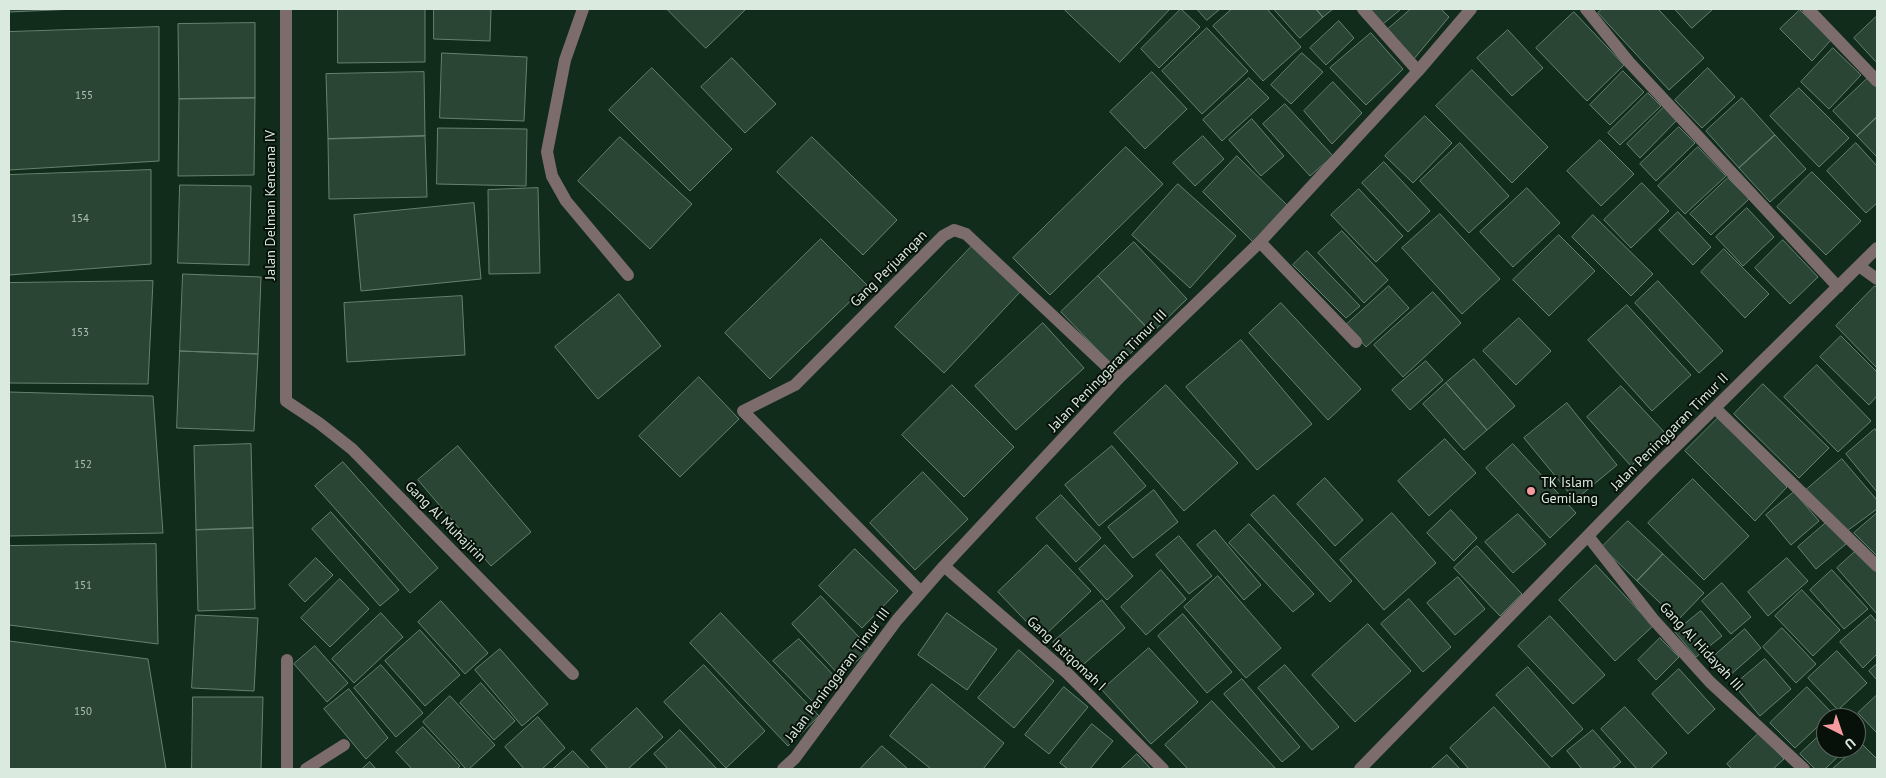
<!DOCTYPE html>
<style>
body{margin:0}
#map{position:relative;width:1886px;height:778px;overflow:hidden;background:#122c1c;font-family:"PT Sans",sans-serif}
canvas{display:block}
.frame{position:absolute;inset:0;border:10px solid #daeadf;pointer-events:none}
.north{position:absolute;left:1816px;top:708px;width:50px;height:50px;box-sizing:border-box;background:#07110a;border:1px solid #5b685f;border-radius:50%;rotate:139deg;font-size:14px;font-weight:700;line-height:20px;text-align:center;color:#daeadf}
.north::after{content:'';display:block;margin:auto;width:18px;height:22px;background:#f59b9d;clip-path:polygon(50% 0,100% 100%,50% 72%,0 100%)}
</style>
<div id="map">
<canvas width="1886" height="778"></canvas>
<div class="frame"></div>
<div class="north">U</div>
</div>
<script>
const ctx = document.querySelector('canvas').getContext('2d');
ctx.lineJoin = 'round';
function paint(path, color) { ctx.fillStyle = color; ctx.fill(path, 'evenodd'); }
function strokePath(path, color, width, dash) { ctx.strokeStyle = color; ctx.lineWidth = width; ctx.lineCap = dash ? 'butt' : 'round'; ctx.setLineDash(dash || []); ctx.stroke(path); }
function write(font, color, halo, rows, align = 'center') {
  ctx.font = font + ' "PT Sans",sans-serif'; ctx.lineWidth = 4; ctx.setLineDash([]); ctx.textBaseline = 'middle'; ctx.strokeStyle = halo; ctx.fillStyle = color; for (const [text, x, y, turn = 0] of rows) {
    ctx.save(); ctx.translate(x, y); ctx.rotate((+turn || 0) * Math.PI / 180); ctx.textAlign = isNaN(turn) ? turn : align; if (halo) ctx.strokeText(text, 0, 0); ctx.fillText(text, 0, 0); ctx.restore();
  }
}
const building = new Path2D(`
 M9,9H76L9,12Z
 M338,9H425V62L338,63Z
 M434,9H491L490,41L434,39Z
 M667,9H746L706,48Z
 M1064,9H1170L1120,62Z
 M1181,9L1200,27L1159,68L1141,49Z
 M1197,9H1220L1207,20Z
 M1232,9H1267L1301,47L1263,81L1213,26Z
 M1274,9H1316L1323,17L1300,38Z
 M1316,9H1333L1323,17Z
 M1369,9H1401L1383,24Z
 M1411,9H1441L1449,17L1413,60L1387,30Z
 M1602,9H1658L1704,58L1669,90L1598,13Z
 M1675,9H1713L1692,28Z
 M1800,10L1831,40L1812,61L1780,29Z
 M1574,12L1624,65L1587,101L1536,48Z
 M1877,16V63L1854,38Z
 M1339,21L1354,38L1326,65L1310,48Z
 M255,23V98L179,99L178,24Z
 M159,27V161L9,170V32Z
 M1207,28L1248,71L1202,114L1162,71Z
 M1508,30L1543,68L1512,96L1477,58Z
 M1371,33L1403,69L1366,105L1330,68Z
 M1833,48L1861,75L1829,109L1801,82Z
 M442,53L527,57L524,121L440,118Z
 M1302,53L1323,72L1291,104L1271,85Z
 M732,58L776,104L745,133L701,87Z
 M652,68L732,149L690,191L609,110Z
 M1708,68L1735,97L1702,128L1675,100Z
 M1472,70L1548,147L1512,183L1436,106Z
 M1623,71L1644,92L1610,125L1590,105Z
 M424,72L425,136L328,139L326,74Z
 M1152,72L1187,109L1145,149L1110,112Z
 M1249,78L1269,98L1222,141L1203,120Z
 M1868,78L1877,87V117L1857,136L1833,111Z
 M1333,82L1362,113L1332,144L1304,111Z
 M1799,88L1849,138L1819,167L1770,116Z
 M1648,93L1661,106L1620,145L1608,133Z
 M255,98L254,175L178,176L179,99Z
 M1742,98L1775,135L1739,168L1706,131Z
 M1285,104L1333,156L1310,176L1263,124Z
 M1664,107L1677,120L1640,158L1627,144Z
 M1425,116L1452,143L1413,183L1385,156Z
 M1877,117V157L1857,136Z
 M1252,119L1284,156L1261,176L1229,140Z
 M1679,127L1695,143L1656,181L1640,164Z
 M438,128L527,129L526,186L437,184Z
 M1775,135L1806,169L1770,202L1739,168Z
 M425,136L427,197L329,199L328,139Z
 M1203,136L1224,159L1195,186L1173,163Z
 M620,137L692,204L650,249L578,181Z
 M812,137L897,220L863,255L777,172Z
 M1600,140L1634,174L1601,206L1567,171Z
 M1460,143L1509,196L1469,233L1420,181Z
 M1856,143L1877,166V203L1866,213L1827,171Z
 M1126,147L1163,184L1050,295L1013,258Z
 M1698,147L1726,176L1685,214L1658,186Z
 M1237,156L1288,206L1253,242L1203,192Z
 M1384,162L1430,211L1408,232L1362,183Z
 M151,170V264L9,275V175Z
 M1812,172L1861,221L1826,255L1777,207Z
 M1728,178L1749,199L1711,235L1690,214Z
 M1642,183L1669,211L1631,248L1604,220Z
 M1178,184L1236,236L1190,288L1132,235Z
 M180,185L251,186L249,265L178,263Z
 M538,188L540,273L489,274L488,190Z
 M1527,188L1560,223L1513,267L1480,232Z
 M1359,189L1403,236L1376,262L1331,215Z
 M474,203L481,279L361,291L354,215Z
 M1747,208L1774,237L1743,266L1716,237Z
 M1678,212L1711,247L1693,265L1659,230Z
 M1440,214L1500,279L1462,314L1402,248Z
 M1593,215L1653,274L1631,296L1572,237Z
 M1342,231L1388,280L1364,303L1318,253Z
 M1559,235L1595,271L1549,316L1513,280Z
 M821,239L867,285L770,379L725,333Z
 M1783,240L1818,277L1790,304L1755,268Z
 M1134,242L1187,299L1152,333L1098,276Z
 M972,246L1021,291L944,373L895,327Z
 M1724,249L1769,294L1745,318L1701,272Z
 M1307,251L1360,306L1346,318L1293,265Z
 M183,274L261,277L258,354L180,351Z
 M1098,276L1152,333L1115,368L1061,312Z
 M153,281L148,384L9,383V283Z
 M1658,281L1723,351L1699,373L1635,303Z
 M1389,286L1409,308L1366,347L1346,325Z
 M1875,286L1877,288V368L1836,326Z
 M1433,292L1461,323L1403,377L1374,345Z
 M619,294L661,346L598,399L555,347Z
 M462,296L465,355L347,362L344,303Z
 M1281,303L1361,389L1328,420L1249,333Z
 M1627,305L1691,375L1652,411L1588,340Z
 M1519,318L1551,351L1516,385L1483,351Z
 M1043,323L1084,368L1016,430L975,386Z
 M1841,336L1877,372V396L1869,405L1820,357Z
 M1241,340L1312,424L1257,470L1186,387Z
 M180,351L258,354L254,431L177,428Z
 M1474,359L1515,406L1487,430L1446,383Z
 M1426,361L1443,380L1410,410L1392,390Z
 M1817,365L1871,421L1838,452L1784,397Z
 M699,377L739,419L680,477L639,436Z
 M1446,383L1487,430L1464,450L1423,404Z
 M1763,384L1829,448L1799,478L1734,414Z
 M952,385L1014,447L964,497L902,435Z
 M1166,385L1238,463L1184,511L1114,433Z
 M1621,386L1666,434L1631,466L1587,417Z
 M9,392L153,396L163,533L9,536Z
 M1567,403L1617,465L1575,500L1524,438Z
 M1718,418L1787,487L1755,521L1685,451Z
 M1875,429L1877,432V492L1846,454Z
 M1445,439L1476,473L1429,516L1398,481Z
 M251,444L253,528L196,530L194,446Z
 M1513,444L1576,513L1550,538L1486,468Z
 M458,446L531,532L491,566L418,480Z
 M1112,446L1146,486L1099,526L1065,485Z
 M1842,459L1877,500V509L1847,531L1806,490Z
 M343,462L438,568L410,593L315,486Z
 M923,472L968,519L915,570L870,523Z
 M1325,478L1363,520L1335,546L1297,504Z
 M1693,479L1749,536L1704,580L1648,523Z
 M1154,490L1178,522L1133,558L1108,527Z
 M1794,492L1819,521L1791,545L1766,515Z
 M1061,495L1101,538L1076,562L1036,518Z
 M1274,495L1352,581L1330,602L1251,515Z
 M1451,510L1477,538L1454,561L1427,533Z
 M331,512L399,590L380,606L312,529Z
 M1392,513L1436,563L1384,610L1340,560Z
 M1877,513V556L1854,533Z
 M1518,514L1546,544L1513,573L1485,542Z
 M1628,521L1663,554L1637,581L1602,547Z
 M1828,521L1846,544L1816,569L1798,547Z
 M1249,524L1314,594L1293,612L1229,543Z
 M253,528L255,609L198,611L196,530Z
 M1215,530L1261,585L1244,600L1197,545Z
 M1179,536L1212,576L1189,594L1156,555Z
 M156,544L158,644L9,625V546Z
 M1047,545L1091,591L1042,638L998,592Z
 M1105,545L1133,576L1107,600L1079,569Z
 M1477,546L1522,594L1500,616L1454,568Z
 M855,549L898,591L862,628L819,586Z
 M1857,550L1877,572V614L1837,568Z
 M1663,554L1704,593L1678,620L1637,581Z
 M316,558L333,575L305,602L289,585Z
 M1787,558L1808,581L1768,616L1748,592Z
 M1596,565L1653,626L1615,661L1559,600Z
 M1161,570L1186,599L1146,635L1121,607Z
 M1832,570L1868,609L1844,629L1810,590Z
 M1218,576L1281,648L1246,678L1184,607Z
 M1458,577L1485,609L1455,635L1427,603Z
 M340,579L369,609L330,647L301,618Z
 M1722,583L1751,617L1731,634L1702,601Z
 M1802,590L1840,630L1813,656L1775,616Z
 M821,596L870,649L840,676L792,624Z
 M1409,599L1451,647L1423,672L1381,624Z
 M1102,600L1125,628L1077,670L1053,642Z
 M441,601L488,653L465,674L418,622Z
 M1701,611L1722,636L1696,657L1675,632Z
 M381,613L403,637L354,683L332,659Z
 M721,613L819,716L788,746L690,643Z
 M947,613L997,649L967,690L918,655Z
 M1183,614L1232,672L1207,693L1158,636Z
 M196,615L258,618L254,691L192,688Z
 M1871,615L1877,622V654L1863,668L1840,642Z
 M1550,616L1605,675L1573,704L1518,646Z
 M1368,624L1411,671L1355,722L1312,675Z
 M1782,628L1816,664L1796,683L1763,647Z
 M1745,629L1761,648L1729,676L1713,657Z
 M420,630L460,675L425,706L385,661Z
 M1660,638L1679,657L1656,680L1638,660Z
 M799,639L840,682L817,706L773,661Z
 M9,641L148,659L166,769H9Z
 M315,646L348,683L327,702L294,664Z
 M1149,648L1198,702L1151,744L1102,690Z
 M500,649L548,704L522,726L475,670Z
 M1019,650L1054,681L1014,728L978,698Z
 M1837,651L1867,683L1838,710L1808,678Z
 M1765,659L1791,689L1760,716L1734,685Z
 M1877,664V680L1869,671Z
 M381,665L423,713L396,737L354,688Z
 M704,665L765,731L726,768L664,702Z
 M1285,665L1339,727L1312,750L1258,688Z
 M1528,667L1583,729L1552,757L1496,695Z
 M1679,669L1715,709L1688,734L1652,694Z
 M1242,679L1300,747L1282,762L1224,694Z
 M481,683L515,721L494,740L460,703Z
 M932,684L1004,743L983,769H931L890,736Z
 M1064,687L1088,707L1049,754L1025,735Z
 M1807,687L1832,713L1795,748L1770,723Z
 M349,689L388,738L366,759L324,709Z
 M1877,695V733L1858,713Z
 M450,696L495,745L469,769H466L423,722Z
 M193,697H263L261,769H192Z
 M1212,701L1276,769H1188L1165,745Z
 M1494,707L1551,769H1469L1450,748Z
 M1625,707L1667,753L1650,769H1637L1601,729Z
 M637,708L663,737L628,769H608L591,750Z
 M1845,711L1851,718H1838Z
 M538,717L565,748L542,769H524L505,747Z
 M1092,724L1113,741L1090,769H1068L1060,763Z
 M1856,724L1864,732L1856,740Z
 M423,727L460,766L457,769H412L396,752Z
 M1826,729V748H1847L1825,769H1815L1800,754Z
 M680,730L717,769H668L654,754Z
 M1593,730L1621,762L1612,769H1582L1567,751Z
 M1759,733L1784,759L1773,769H1732L1727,764Z
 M1860,742L1877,759V769H1832L1856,748Z
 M882,746L908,769H860Z
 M573,751L590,769H553Z
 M1137,754L1151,769H1121Z
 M1447,755L1460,769H1431Z
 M370,762L376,769H362Z`);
const minor = new Path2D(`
 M286,9V401L319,423L352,449L573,674
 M583,9L565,60L547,152L552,176L566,201L628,275
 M1363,9L1418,71
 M1586,9L1629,62L1838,287
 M1808,9L1877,81
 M1260,242L1356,342
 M1859,266L1877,279
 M1715,408L1877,566
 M1588,536L1653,619L1710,682L1804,769
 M944,566L1067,673L1163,769
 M921,592L743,411L795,385L943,236L954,230L966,234L1119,378
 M287,769V660
 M306,769L344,745
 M783,769L795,758L897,620L944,566L1119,378L1260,242L1418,71L1471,9
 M1360,769L1656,466L1877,248`);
const markers = [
 [1531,491,5,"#f59b9d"]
];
const numberNames = [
 ["155",84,96],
 ["154",80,219],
 ["153",80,333],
 ["152",83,465],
 ["151",83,586],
 ["150",83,712]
];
const streetNames = [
 ["Jalan Delman Kencana IV",271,205,-90],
 ["Gang Perjuangan",889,269,-45],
 ["Jalan Peninggaran Timur III",1108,371,-46],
 ["Jalan Peninggaran Timur II",1670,432,-45],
 ["Gang Al Muhajirin",445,522,45],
 ["Gang Al Hidayah III",1701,647,47],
 ["Gang Istiqomah I",1066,654,43],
 ["Jalan Peninggaran Timur III",838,675,-53]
];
const poiNames = [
 ["TK Islam",1541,483],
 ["Gemilang",1541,499]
];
paint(building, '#2b4534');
strokePath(building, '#66826e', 1);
strokePath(minor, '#7c6c6c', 12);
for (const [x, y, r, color] of markers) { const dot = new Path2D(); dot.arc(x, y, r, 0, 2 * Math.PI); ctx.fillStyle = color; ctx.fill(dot); strokePath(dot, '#07110a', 2); }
write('11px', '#aec1b4', null, numberNames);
write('14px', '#daeadf', '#07110a', streetNames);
write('14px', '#daeadf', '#07110a', poiNames, 'left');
</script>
